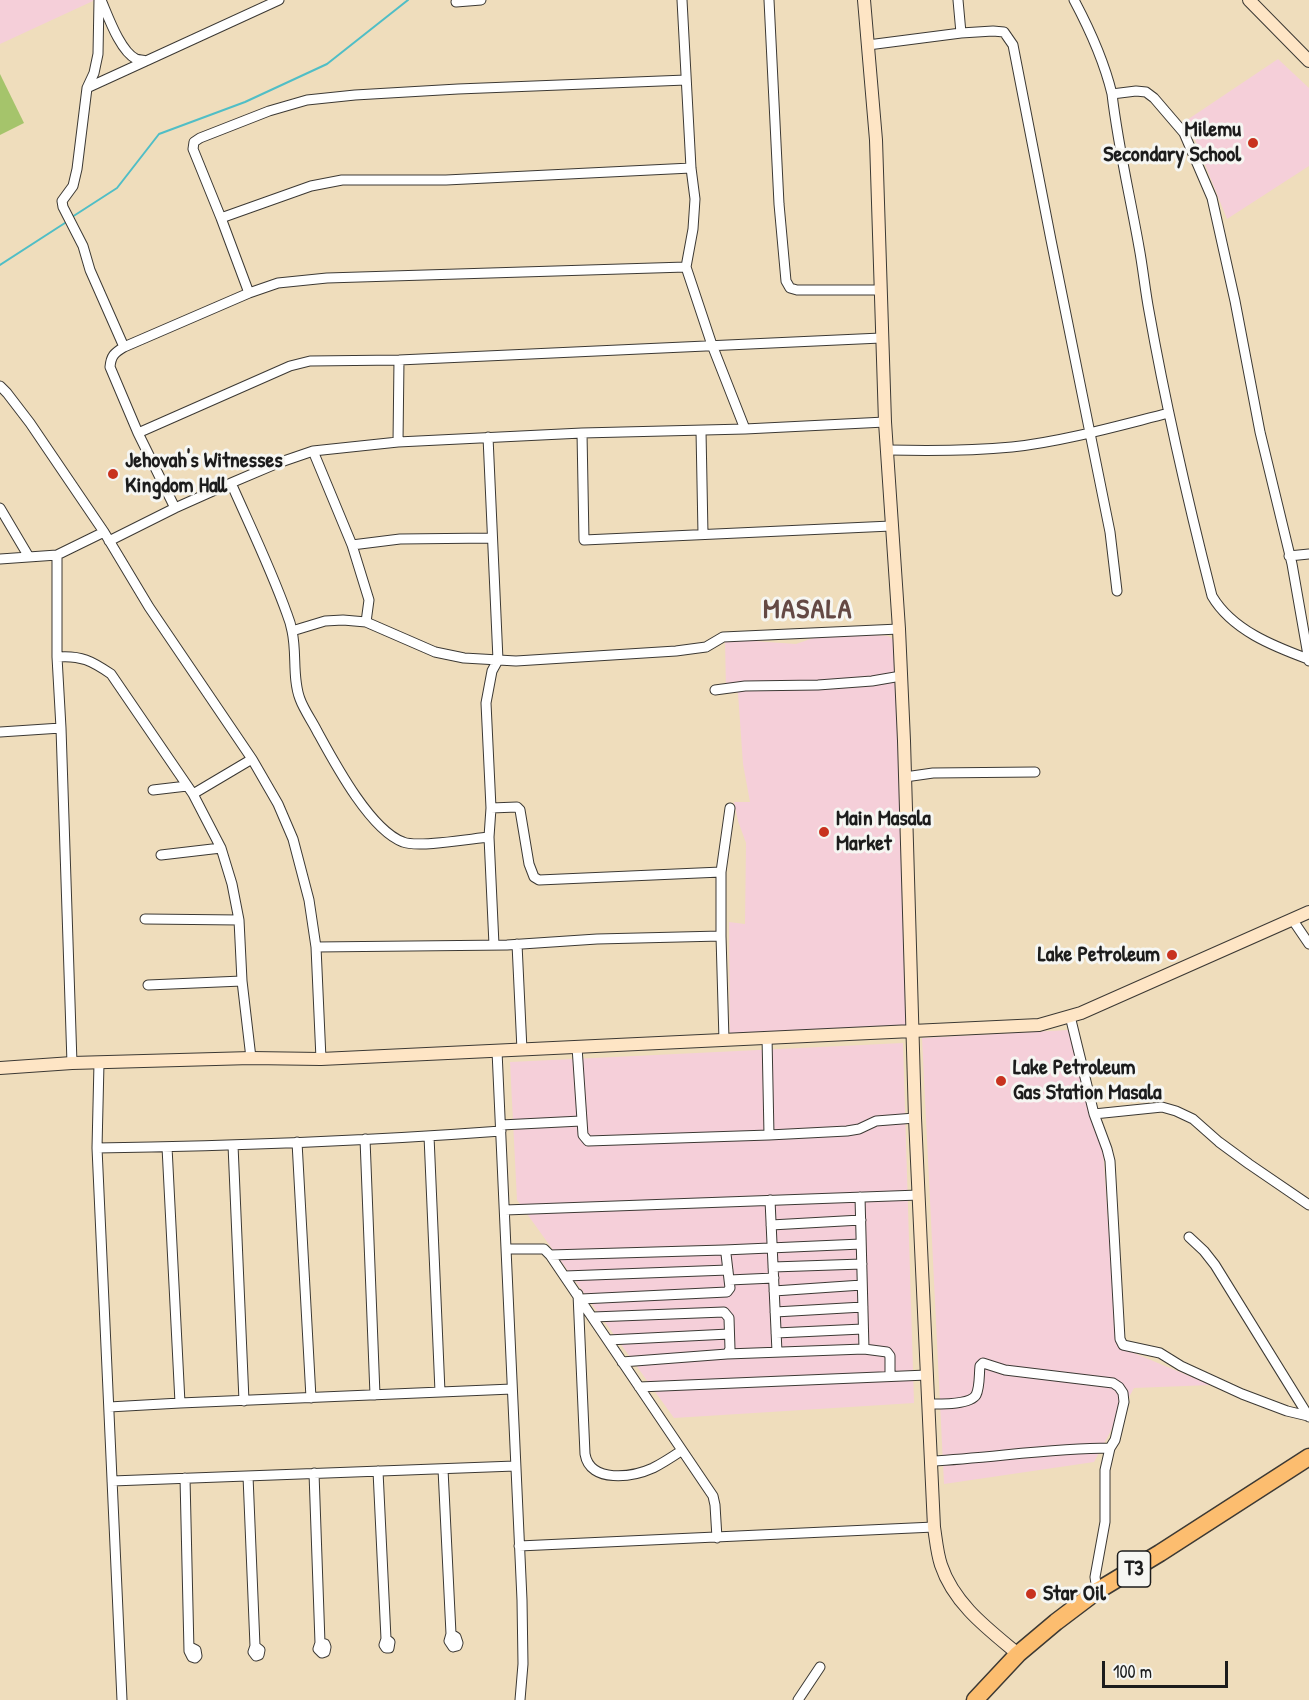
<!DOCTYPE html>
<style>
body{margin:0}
#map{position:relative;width:1309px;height:1700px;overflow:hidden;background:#efddbc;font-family:"Patrick Hand",sans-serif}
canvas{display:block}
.scale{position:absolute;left:1102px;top:1661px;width:126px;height:27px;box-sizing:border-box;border:3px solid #1c1c1c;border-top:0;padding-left:8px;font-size:18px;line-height:21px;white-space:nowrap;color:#1c1c1c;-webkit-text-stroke:4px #f6f6f2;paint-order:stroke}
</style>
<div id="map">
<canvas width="1309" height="1700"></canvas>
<div class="scale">100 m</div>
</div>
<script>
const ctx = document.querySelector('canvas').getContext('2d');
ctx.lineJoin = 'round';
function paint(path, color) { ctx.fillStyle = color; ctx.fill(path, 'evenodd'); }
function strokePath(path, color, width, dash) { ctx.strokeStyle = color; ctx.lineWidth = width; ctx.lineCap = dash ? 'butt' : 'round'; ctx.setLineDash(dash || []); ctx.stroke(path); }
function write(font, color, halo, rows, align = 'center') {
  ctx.font = font + ' "Patrick Hand",sans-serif'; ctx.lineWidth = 6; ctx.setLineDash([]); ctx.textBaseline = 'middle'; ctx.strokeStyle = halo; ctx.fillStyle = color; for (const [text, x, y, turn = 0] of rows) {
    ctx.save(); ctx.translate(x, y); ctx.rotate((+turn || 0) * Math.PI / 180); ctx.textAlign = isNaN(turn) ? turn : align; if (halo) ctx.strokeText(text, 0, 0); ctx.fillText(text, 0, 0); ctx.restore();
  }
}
const built = new Path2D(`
 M0,0H93V1L0,44Z
 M1278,59L1309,88V166L1227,219L1187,120Z
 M830,632L888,636L901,644L911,1031L730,1041L729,922L745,924L746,843L738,821L734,802H750L743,764L738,693L726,690L725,639L796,644Z
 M1068,1030L1103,1149L1117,1346L1211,1385L1134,1388L1094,1462L944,1484L922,1038Z
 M903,1043L914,1403L674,1418L517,1200L510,1062Z`);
const green = new Path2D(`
 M0,74L24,123L0,135Z`);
const stream = new Path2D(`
 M72,217L117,188L159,134L245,102L327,64L408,0
 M0,265L68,221`);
const street = new Path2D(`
 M99,0L98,54L94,73L87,88L77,169L73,186L62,201L63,207L83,246L90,270L124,347
 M101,0C108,16 120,51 136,59C139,60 143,60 146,61L279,0
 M682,0L691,168L695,199L693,229L686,267L712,345L745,429
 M769,0L779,204L786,281L790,288L797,290H881
 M958,0L961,33
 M1074,0C1090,30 1104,61 1112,94
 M456,2L481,0
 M868,45L961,33L993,31L1004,32L1013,45L1051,240L1110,532L1117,591
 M87,88L146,61
 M221,218L311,186L342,180H446L691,168
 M249,293L221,218L193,149L194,142L200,138L269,111L307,100L355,95L458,89L686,80
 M0,386L7,393L30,423L104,532L149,607L252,759L278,804L293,839L309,900L316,947L321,1059
 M701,431L703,534
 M138,433L290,366L310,361L399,360L881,338
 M582,433L584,540L891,526
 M488,437L498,660L492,671L486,703L491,808
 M398,442L399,360
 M888,450C929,451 970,451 1012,447C1065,441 1117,426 1169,413
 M313,451L352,545L369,600L366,622
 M231,483C250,526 271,569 287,614C289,619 291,625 292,631C297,653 292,678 300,699C304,710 312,721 317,731C334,762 370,830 403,842C418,848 469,839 489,837
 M0,508L29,557
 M175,508L138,433L110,367C111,356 114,353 124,347L249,293L278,283L327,278L686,267
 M109,541L175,508L231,483L278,463L313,451L398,442L582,433L745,429L885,422
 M352,545L400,539L492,538
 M57,555V657C81,655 92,661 111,674L193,794L221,848L232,884L239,920L242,981L251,1058
 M1289,556L1309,554
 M0,559L57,555L104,532
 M292,631L325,621L343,620L366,622L435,652L464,658L516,661L676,651L706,647L723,637L899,629
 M57,657L61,728L72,1063
 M1308,659C1273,646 1232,630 1212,596C1188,502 1166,407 1149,311C1145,290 1143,268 1139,247C1130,196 1118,146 1112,94L1136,91L1146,92L1154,98L1184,133L1212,198L1235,301L1260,432L1292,564L1309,661
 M715,690L745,686L818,685L872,681L901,676
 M0,732L61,728
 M905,777L933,773L1035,772
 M153,790L187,786
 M193,794L252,759
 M161,855L221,848
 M145,919L239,920
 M1292,919L1309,944
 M517,944L522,1050
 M494,945L489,837L491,808L517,807L520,810L529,864L534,877L539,880L721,872
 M316,947L507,945L597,939L721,936
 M148,985L242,981
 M1070,1016L1094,1114L1107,1149L1110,1161L1120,1339L1123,1345L1160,1353L1181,1366L1242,1394L1287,1411L1308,1416
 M767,1037L769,1135
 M724,1040L721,936V872L730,808
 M577,1047L583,1135L588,1141L769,1135L847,1131L859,1129L876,1121L915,1118
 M497,1051L522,1600L523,1664L520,1700
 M99,1063L97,1148L122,1700
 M1094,1114L1162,1107L1176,1111L1193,1119L1219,1142L1249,1164L1309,1205
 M501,1125L581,1121
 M429,1136L440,1392
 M365,1139L375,1395
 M297,1142L311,1398
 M233,1145L244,1401
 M167,1147L180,1403
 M97,1148C232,1146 367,1141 501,1131
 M770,1200L777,1352
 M505,1210L919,1195
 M771,1225L861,1220
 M1189,1237L1204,1251L1215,1265L1309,1417
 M506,1249H544L550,1255L713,1496L715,1505L717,1538
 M550,1255L724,1250L861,1244
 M773,1267L862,1264
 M565,1276L728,1270
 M729,1280L774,1278
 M774,1291L862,1285
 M578,1294L585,1454C590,1484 633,1477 653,1468C663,1463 672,1457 681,1451
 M581,1299L727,1292L730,1288L726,1254L724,1250
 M775,1312L863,1307
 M593,1317L724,1312L729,1318L730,1349L727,1354
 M776,1333L863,1329
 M608,1340L729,1334
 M864,1349L887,1352L890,1356V1376
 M622,1362L727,1354L864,1349L860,1197
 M639,1387L927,1375
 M929,1404C939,1404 970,1405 976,1395C980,1387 979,1374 980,1366L983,1363L1005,1370L1113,1383L1119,1387L1123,1393L1124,1402L1115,1440L1110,1448L1105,1470V1522L1095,1577L1097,1591
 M109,1407L180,1403L512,1389
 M932,1461C991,1458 1050,1448 1110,1448
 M443,1469L451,1634L449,1641L453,1647L457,1646L458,1643L456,1637L451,1634
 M378,1471L386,1639L384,1645L386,1648H389L390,1642L386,1639
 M314,1473L320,1643L318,1649L322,1653L325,1652L326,1647L325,1644L320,1643
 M248,1476L255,1646L253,1652L256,1656L259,1655L260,1650L255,1646
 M185,1478L189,1651L192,1657L195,1658L197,1656L196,1650L190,1647
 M112,1481L515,1466
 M519,1546L934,1527
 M798,1700L820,1667`);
const secondary = new Path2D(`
 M864,0L876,140L885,422L899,629L904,741L915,1118L934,1527C936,1540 937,1553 941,1565C954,1604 988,1629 1018,1654
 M1249,0L1309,61
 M0,1068L72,1063L251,1058L321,1059L1039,1025L1081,1013L1309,912`);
const highway = new Path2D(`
 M975,1700L1018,1654L1056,1622L1097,1591L1160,1553L1309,1457`);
const markers = [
 [1253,143,6,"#c8321e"],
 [113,474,6,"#c8321e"],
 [824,832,6,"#c8321e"],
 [1172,955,6,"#c8321e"],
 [1001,1081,6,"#c8321e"],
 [1031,1594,6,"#c8321e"]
];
const shields = [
 [1134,1569,33]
];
const shieldNames = [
 ["T3",1134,1569]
];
const poiNames = [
 ["Milemu",1241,130,"right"],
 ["Secondary School",1241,155,"right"],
 ["Jehovah's Witnesses",125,461],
 ["Kingdom Hall",125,486],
 ["Main Masala",836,819],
 ["Market",836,844],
 ["Lake Petroleum",1160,955,"right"],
 ["Lake Petroleum",1013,1068],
 ["Gas Station Masala",1013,1093],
 ["Star Oil",1043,1594]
];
const districtNames = [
 ["MASALA",808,611]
];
paint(built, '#f5cfd9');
paint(green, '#a5c46b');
strokePath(stream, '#50bec6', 2);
strokePath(street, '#3c3934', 11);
strokePath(secondary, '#3c3934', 14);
strokePath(highway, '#3c3934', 19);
strokePath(street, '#fff', 9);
strokePath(secondary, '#fee5c5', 12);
strokePath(highway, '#fcbd6f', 16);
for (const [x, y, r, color] of markers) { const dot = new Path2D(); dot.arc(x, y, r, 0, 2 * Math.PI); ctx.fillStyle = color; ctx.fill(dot); strokePath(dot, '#f6f6f2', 2); }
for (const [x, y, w] of shields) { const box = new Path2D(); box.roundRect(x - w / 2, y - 18, w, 36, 4.5); ctx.fillStyle = '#f6f6f2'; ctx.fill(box); strokePath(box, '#1c1c1c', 1.5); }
write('bold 21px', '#1c1c1c', null, shieldNames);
write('bold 22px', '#1c1c1c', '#f6f6f2', poiNames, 'left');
ctx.letterSpacing = '1.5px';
write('bold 28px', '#644944', '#f6f6f2', districtNames);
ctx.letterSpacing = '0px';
</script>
